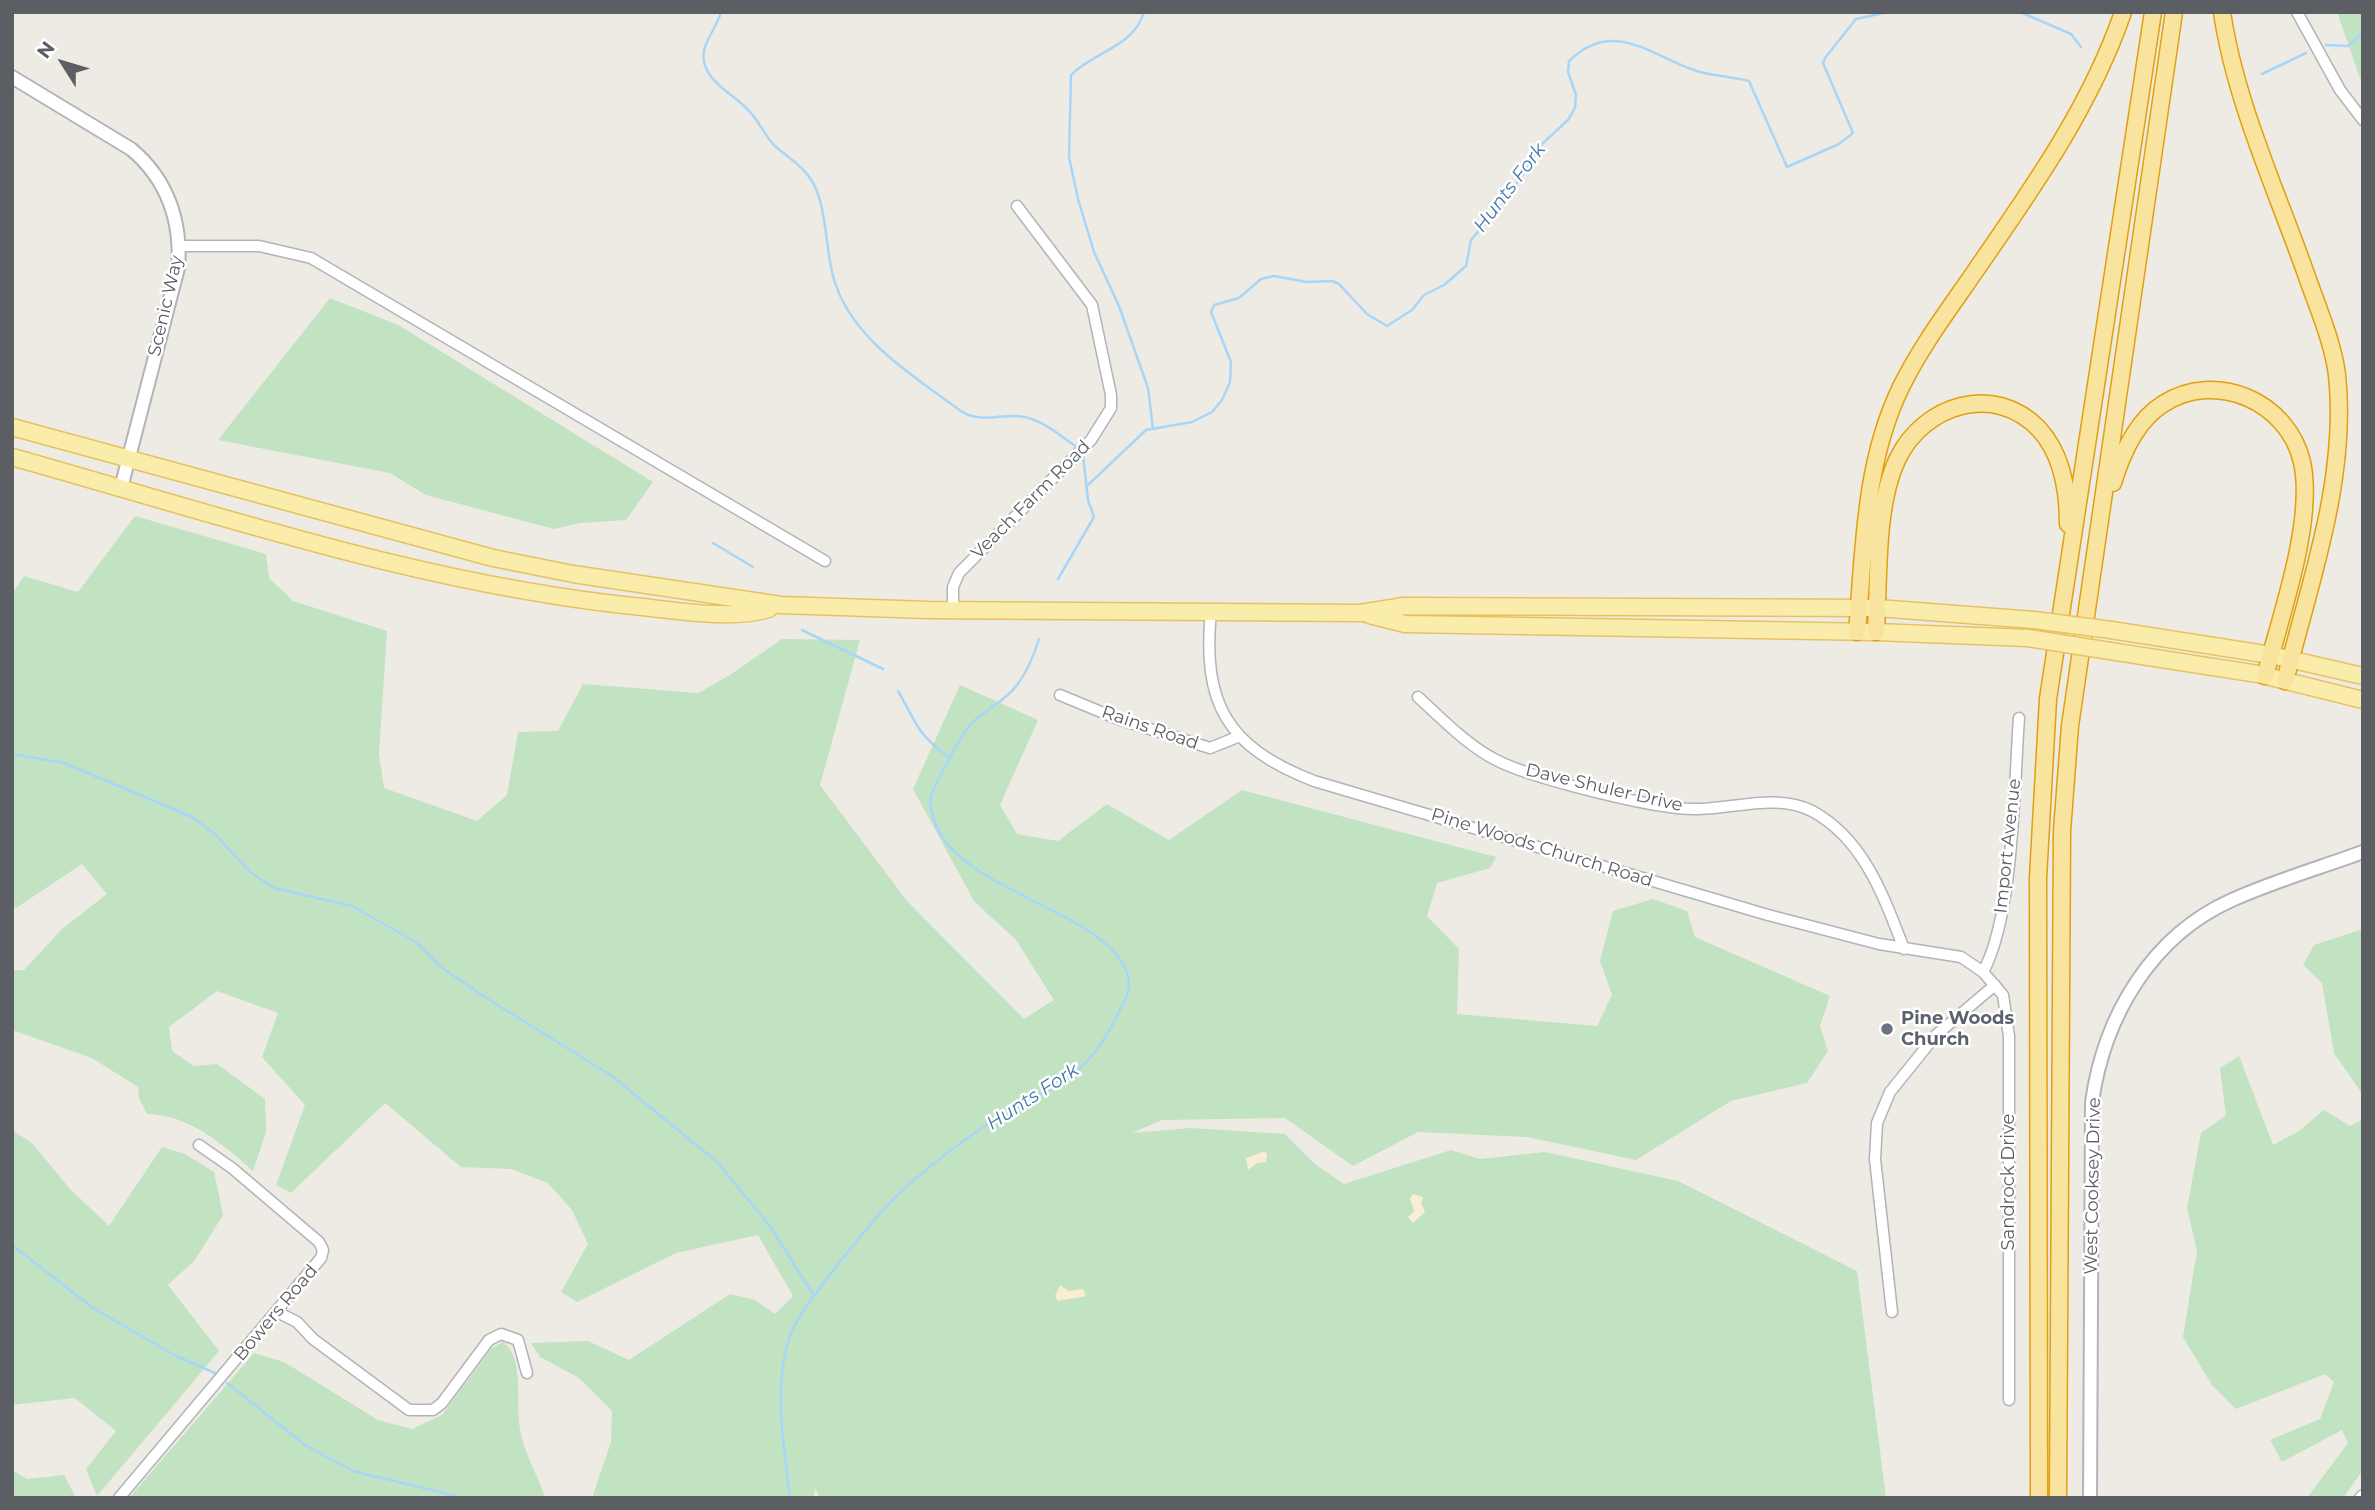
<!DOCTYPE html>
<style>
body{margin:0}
#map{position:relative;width:2375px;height:1510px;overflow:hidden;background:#edebe3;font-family:Montserrat,sans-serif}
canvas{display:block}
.frame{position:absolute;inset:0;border:14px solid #5b5f63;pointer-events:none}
.north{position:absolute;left:28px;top:28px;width:70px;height:70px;-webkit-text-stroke:5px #fff;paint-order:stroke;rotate:307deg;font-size:19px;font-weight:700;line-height:28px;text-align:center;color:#5b5f63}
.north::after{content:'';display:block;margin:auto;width:24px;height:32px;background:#5b5f63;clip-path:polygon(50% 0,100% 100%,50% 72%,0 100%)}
</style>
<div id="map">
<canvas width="2375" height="1510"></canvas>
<div class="frame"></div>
<div class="north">N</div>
</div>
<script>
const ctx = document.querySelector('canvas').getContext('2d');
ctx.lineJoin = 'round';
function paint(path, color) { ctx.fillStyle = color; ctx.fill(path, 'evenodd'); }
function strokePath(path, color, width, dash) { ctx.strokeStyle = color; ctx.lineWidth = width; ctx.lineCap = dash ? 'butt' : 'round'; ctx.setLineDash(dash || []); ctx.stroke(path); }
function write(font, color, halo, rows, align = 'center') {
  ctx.font = font + ' Montserrat,sans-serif'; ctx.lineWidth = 5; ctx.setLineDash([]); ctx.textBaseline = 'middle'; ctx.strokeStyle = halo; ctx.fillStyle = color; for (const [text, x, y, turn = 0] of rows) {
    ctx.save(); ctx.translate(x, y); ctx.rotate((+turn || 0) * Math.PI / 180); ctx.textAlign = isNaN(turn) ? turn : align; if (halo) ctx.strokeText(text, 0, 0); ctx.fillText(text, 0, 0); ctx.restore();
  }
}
const green = new Path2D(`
 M2337,12H2363V81L2360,78Z
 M330,298L398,325L653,482L626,520L580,523L554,529L426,495L390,473L218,440Z
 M135,516L266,554L269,578L293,601L387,631L379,754L384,788L477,821L507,795L518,732L558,731L583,684L698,693L730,675L782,639L860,640L820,785L907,901L1024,1019L1054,1000L1016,940L974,901L913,789L960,685L1038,720L1000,805L1017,834L1058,841L1107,804L1169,840L1242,790L1496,857L1490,868L1437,883L1427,916L1459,949L1457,1014L1597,1026L1612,995L1600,961L1613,911L1653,899L1687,911L1695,937L1830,996L1820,1026L1828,1051L1807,1083L1731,1101L1636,1160L1527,1137L1418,1132L1353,1166L1285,1118L1162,1120L1132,1133L1191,1128L1285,1134L1315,1164L1344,1184L1451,1150L1480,1159L1545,1152L1678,1181L1857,1271L1886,1498H820L815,1488L814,1498H592L611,1442L612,1411L579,1378L540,1357L531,1343L588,1341L629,1360L730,1294L755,1300L775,1314L793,1296L758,1235L676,1253L577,1302L561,1292L588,1244L572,1210L548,1183L511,1169L461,1167L385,1103L291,1193L276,1185L305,1105L262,1057L278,1013L217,991L169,1027L172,1051L194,1066L217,1064L265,1099L266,1132L253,1171C224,1145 188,1114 147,1114L139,1098L138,1087L92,1058L12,1030V970H24L62,929L107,894L82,864L16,908L12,905V594L24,576L78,592Z
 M2363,929V1095L2334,1053L2322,983L2303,965L2314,945Z
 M2239,1056L2273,1145L2299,1131L2324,1110L2350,1126L2363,1119V1470L2343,1498H2307L2348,1443L2342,1430L2282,1462L2270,1440L2320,1419L2334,1382L2325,1374L2236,1409L2212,1385L2183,1337L2197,1251L2187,1208L2201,1133L2226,1115L2220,1068Z
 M12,1130L32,1143L70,1189L109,1226L162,1147L185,1154L214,1172L223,1215L195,1260L168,1285L219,1351L97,1496L86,1469L116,1431L75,1398L12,1405Z
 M503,1342C523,1355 517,1399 519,1420C520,1447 537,1472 545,1498H129L254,1353L284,1362L378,1420L412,1429L442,1415L492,1348Z
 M12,1470L27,1479L64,1475L76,1498H12Z`);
const sand = new Path2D(`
 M1262,1152L1267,1153L1266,1162L1257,1163L1248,1170L1246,1158Z
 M1413,1194L1423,1197L1421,1203L1425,1212L1413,1223L1408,1217L1414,1211L1410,1199Z
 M1060,1285L1068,1291L1083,1289L1086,1296L1058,1301L1055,1296Z`);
const stream = new Path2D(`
 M721,12C717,28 700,45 704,62C709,85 736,95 750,112C760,122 765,137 775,146C787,157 801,164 810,178C827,202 825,247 833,276C849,337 911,374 958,409C980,426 1002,412 1025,417C1045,422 1059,435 1075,446
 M1144,12C1134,47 1093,52 1071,75L1069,157L1078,199L1094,252L1119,306L1148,388L1153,429
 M2020,12L2071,34L2081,47
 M2326,45L2348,46L2363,32
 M2262,74L2306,53
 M1088,485L1146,430L1192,422L1212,412L1222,400L1230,382L1231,362L1211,312L1214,305L1239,298L1261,279L1274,276L1307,282L1332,281L1339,284L1367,314L1387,326L1412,310L1424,295L1444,285L1466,266L1471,240L1511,193L1542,144L1568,120L1575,108L1576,95L1568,72L1569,61C1615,16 1654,59 1700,72C1716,76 1733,77 1749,81L1787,167L1839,144L1853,133L1823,63L1825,58L1856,19L1888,12
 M713,543L753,567
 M1058,579L1094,517L1088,500L1083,455
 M802,630L883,669
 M898,691C919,727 915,732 951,759
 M12,754L64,763L192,817L215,834L250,872L274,888L352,906L416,942L441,967L480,994L612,1076L717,1162L770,1226L814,1296
 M12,1245L93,1308L176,1356L215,1373
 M227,1383L305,1445L353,1471L464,1498
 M790,1498C784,1444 773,1391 789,1338C797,1310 881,1209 905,1188C932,1164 965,1138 997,1119C1056,1083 1086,1081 1119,1012C1123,1005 1129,993 1129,985C1128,916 963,895 936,825C933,817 929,805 931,797C933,787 962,734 969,726C982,711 1005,702 1017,685C1027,672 1034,655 1039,639`);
const minor = new Path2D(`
 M2297,12L2340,90L2363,120
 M180,246H259L311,258L825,561
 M953,610V587L959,573L1091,440L1111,408V395L1092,305L1017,206
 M1211,611C1202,703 1226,747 1314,781L1768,915L1879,944L1961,957L1983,972L2003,995L2009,1036V1400
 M1060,695L1118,719L1210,748L1240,736
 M1418,697C1442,719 1467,745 1496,760C1531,778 1657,810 1696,809C1732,809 1778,793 1812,811C1864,839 1884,897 1904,949
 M1983,972C2014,915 2014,785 2019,718
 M277,1312L297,1322L313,1339L409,1410H433L442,1403L489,1340L501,1334L518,1340L527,1373
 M1892,1312L1875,1159L1877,1123L1890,1092L1936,1035L1995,985
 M119,1498L321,1258L323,1250L319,1242L232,1168L199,1145
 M2360,1498L2363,1495`);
const tertiary = new Path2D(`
 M12,77L131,149C167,179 182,221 178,268L121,488
 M2090,1498L2092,1102C2104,1017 2151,936 2232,900C2274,881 2319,868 2363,852`);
const primary = new Path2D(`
 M12,427L493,558L573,574L781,605L928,610L1360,613L1404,606L1877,608L2034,620
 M12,457C219,515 427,586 642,607C680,611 732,620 769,609
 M1369,615L1405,624L1876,632L2028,638
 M2111,630L2271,655L2363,676
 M2110,651L2258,674L2363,700`);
const trunk = new Path2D(`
 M2222,12C2235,101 2276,189 2306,274C2317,306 2333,342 2337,375C2348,478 2310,582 2285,681
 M2113,483C2122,453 2136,421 2163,404C2215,370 2288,401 2302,462C2315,521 2280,618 2265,676
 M1857,632C1864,549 1864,463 1901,387C1921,346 1950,308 1976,270C2032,189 2091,106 2123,12
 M1876,632C1879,580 1875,505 1898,458C1924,405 1994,382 2039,429C2062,454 2068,492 2068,524
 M2039,1498L2038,878L2048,699L2153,12
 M2058,1498L2062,831L2070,726L2174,12`);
const primaryBridge = new Path2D(`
 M2034,620L2111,630
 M2028,638L2110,651`);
const markers = [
 [1887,1029,7,"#6b7280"]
];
const streetNames = [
 ["Scenic Way",166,306,-77],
 ["Veach Farm Road",1031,500,-45],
 ["Rains Road",1150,728,19],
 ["Dave Shuler Drive",1604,788,13],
 ["Import Avenue",2008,846,-84],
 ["Pine Woods Church Road",1542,848,17],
 ["Sandrock Drive",2009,1182,-90],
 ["West Cooksey Drive",2093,1186,-89],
 ["Bowers Road",276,1313,-50]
];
const worshipNames = [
 ["Pine Woods",1901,1019],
 ["Church",1901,1040]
];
const waterNames = [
 ["Hunts Fork",1510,188,-53],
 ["Hunts Fork",1033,1097,-33]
];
paint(green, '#c1e3c1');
paint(sand, '#f8efd3');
strokePath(stream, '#a7d6f9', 2.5);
strokePath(minor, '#b1b4b8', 13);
strokePath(tertiary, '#b1b4b8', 16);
strokePath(primary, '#e8c261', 19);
strokePath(trunk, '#e29f0f', 19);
strokePath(minor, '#fff', 10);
strokePath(tertiary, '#fff', 12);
strokePath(primary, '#faedac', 16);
strokePath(trunk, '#f8e49e', 16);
strokePath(primaryBridge, '#e8c261', 19, []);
strokePath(primaryBridge, '#faedac', 16);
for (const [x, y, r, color] of markers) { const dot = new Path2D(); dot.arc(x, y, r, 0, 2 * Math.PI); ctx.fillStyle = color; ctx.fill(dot); strokePath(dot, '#fff', 2.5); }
write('18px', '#5b5f63', '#fff', streetNames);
write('bold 18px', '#5b616d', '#fff', worshipNames, 'left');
write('italic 19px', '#4577aa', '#fff', waterNames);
</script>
